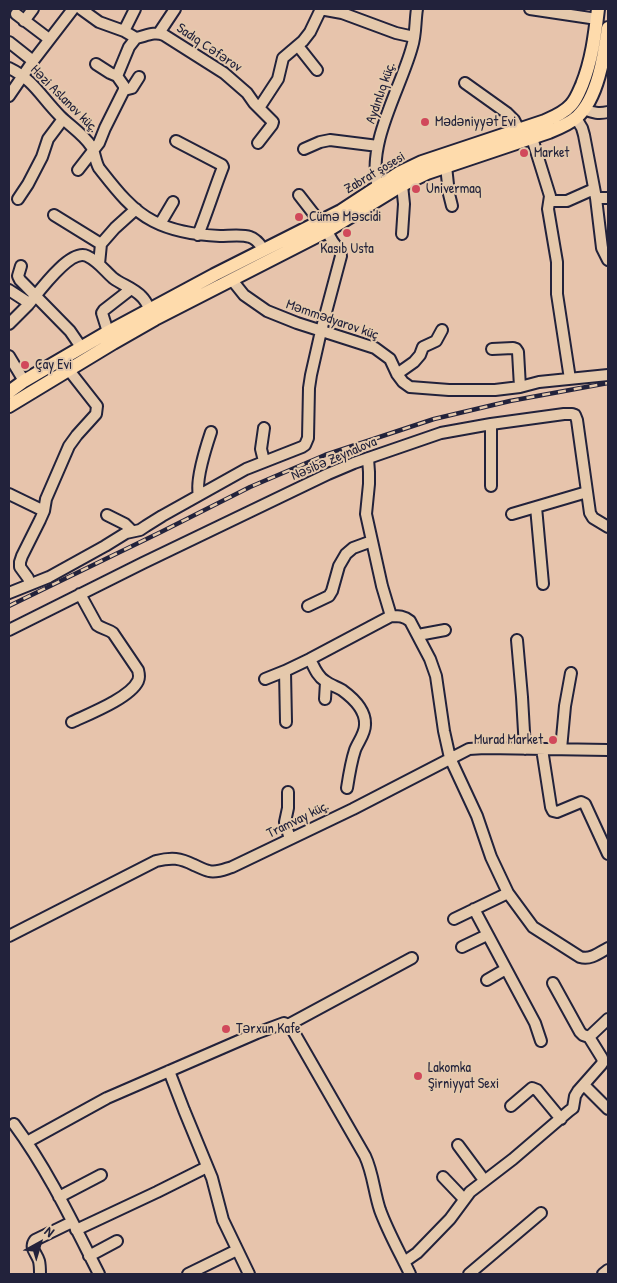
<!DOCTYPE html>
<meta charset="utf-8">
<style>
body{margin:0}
#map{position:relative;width:617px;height:1283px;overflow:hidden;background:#e7c4ac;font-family:"Patrick Hand",sans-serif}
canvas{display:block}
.frame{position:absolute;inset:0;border:10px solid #22223b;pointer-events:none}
.north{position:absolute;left:15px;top:1218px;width:50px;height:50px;-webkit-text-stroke:4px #e5c9ac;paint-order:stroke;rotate:39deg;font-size:14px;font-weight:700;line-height:20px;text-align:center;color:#22223b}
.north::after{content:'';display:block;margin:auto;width:18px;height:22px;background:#22223b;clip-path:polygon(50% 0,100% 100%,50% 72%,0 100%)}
</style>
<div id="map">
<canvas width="617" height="1283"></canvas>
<div class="frame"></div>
<div class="north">N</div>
</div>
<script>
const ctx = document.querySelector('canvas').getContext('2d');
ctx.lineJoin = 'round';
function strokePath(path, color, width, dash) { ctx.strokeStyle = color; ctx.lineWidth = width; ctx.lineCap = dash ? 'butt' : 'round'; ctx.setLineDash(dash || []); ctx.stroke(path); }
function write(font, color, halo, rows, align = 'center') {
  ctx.font = font + ' "Patrick Hand",sans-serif'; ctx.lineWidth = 4; ctx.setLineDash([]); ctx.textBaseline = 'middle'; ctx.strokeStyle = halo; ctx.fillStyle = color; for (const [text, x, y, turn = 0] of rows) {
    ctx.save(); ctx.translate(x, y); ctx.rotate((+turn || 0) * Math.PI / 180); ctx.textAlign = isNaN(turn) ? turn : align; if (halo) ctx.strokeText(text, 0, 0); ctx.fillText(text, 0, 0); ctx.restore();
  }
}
const minor = new Path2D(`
 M81,9L99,22L124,31L136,38C146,36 154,31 164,35L224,73L247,93L254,103L273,122L272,125L258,143
 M320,9L342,13L396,33L414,37
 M530,9L597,19
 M16,14L49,39
 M24,21L33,9
 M124,31L135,9
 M159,33L175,9
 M9,42L33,61
 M298,46L317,70
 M96,64L110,73L117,76
 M9,68C34,80 41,97 60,116C70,126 83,134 91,146C95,152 95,161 99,168C114,187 131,210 153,221C174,232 197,235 220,236C229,236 242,234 250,237C257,239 260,245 264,250
 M465,83L507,113L514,120L519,130
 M124,90L132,88L139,77
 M9,96L33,61L73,9
 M259,108L278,79L283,58L303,41L310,32L321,9
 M584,109C593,113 599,114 608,112
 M576,118L582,128L584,135L596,198L602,248L608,260
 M532,138L550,196L548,209L557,262V294L570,379
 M176,141L222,165L223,167C214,190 207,213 198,235
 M304,149L320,142L330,140L378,146
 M446,166L449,194L452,206
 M78,170L99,143L105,128L124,90V86L117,76L129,47L136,38
 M402,185L404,204L402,234
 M378,187C366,144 401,88 412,47C416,35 415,21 417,9
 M299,195L320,222
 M596,198H608
 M18,199L28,184L42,157L48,139L63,119
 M550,201H567L594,189
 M54,215L101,244
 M160,224L173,202
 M99,264L101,244L115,228L136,209
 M21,266L18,276L20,280L70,331L81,347
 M232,280L244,295L267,311L297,323L375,348L390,359L397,374L403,382L410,387L449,390H495L520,387L539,382L608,375
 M9,290L29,303
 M9,324C15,318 22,311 28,305C38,293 70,248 87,256C98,261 105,271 113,278C122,285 134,288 142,297C146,301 148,306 150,310
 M108,332L102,313L104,310L131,289
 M492,349L513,348L516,349L518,352L520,387
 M9,356L24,381
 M397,374L414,362L420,355L423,347L436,341L442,330
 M264,428L261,449L264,461
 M368,458L369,472V484L366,514L382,586L391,616C399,616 404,616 410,621L430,659L436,676L444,731L450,758L477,816L491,857L508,893L533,927L580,957C591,960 599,953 608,948
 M491,486V424
 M9,494L44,511
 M199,495C195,481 206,447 211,432
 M536,507L543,584
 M512,514L587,492
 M107,515L125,524L132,531
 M30,584L28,578L20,567V562L22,556L40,520L44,511L46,499L69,446L77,435L96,414L97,406L68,369
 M9,593L49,577L105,546L126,533L140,530L146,526L162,516L246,469L302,447L305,445L308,438L309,388L311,375L321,331L341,256C341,249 337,248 333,242C331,239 329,235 327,231
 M308,606L329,596L332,591L339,566L346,554L353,548L372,541
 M9,630L143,563L328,474L354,463L441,433L491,424L564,414H572L575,415L577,420L590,513L593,518L608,527
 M418,635L445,630
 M517,640L522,697L525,749
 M310,659C314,667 317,676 325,681C330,685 337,687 342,690C353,698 366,711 365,725C365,734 358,742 355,750C351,762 349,775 347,788
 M285,671L286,722
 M265,679L285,671L310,659L391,616
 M325,699L326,682
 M72,722C89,714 130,698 138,681C140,677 139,674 138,670L113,633C108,629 102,629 97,625L80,594
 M542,749L551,807L553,811L557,812L581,802L585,804L608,854
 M561,749L565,706L571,673
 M288,792V808L285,822L290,839
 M474,909L535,1023L541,1041
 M454,919L508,893
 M9,936L156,861C172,857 180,858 194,865C199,867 204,870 209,871C217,873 225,869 232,867L353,809L469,749L485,748L608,750
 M462,947L487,935
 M487,980L506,969
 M553,983L580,1032L583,1035L589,1037
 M288,1025L412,958
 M169,1071L184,1110L212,1178L223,1220L249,1274
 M584,1085L608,1109
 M511,1106L532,1088L537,1090L561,1119
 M14,1124C48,1170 73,1223 99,1274
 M27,1142L107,1098L257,1033L284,1023L288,1025L292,1029L365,1156C373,1173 374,1192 380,1210C388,1232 400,1253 410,1274
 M458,1145L484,1180
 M443,1177L464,1199
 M59,1197L101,1175
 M76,1230L157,1192L207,1167
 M89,1256L117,1241
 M404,1262L417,1253L450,1219L470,1192L513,1159L569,1111L573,1108L575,1096L578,1091L601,1065L603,1062L602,1058L589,1037L608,1019
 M40,1274C40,1270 40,1265 39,1261C36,1252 29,1248 35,1240L72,1222
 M188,1274L237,1250
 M469,1274L541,1213
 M603,1274L608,1270`);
const major = new Path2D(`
 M9,392L24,381L108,332L214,275L341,211L399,173L422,162L545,121C554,117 564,113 571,105C576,100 579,92 582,85C592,60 595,35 598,9
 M9,406L113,343L155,319L327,231L402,185L427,173L549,132C559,128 569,124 577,117C598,98 604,55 608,28`);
const rail = new Path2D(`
 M9,606L161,532L250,487L325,455L434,419L510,401L608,383`);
const markers = [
 [425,122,5,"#d1495b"],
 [524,153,5,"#d1495b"],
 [416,189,5,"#d1495b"],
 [299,217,5,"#d1495b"],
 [347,233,5,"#d1495b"],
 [25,365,5,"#d1495b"],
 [553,740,5,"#d1495b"],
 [226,1029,5,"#d1495b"],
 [418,1076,5,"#d1495b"]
];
const streetNames = [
 ["Sadıq Cəfərov",209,48,34],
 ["Aydınlıq küç.",381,93,-71],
 ["Həzi Aslanov küç.",64,99,45],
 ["Zabrat şosesi",375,173,-31],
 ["Məmmədyarov küç",332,320,19],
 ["Nəsibə Zeynalova",334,459,-23],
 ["Tramvay küç.",298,820,-26]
];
const poiNames = [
 ["Mədəniyyət Evi",435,122],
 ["Market",534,153],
 ["Univermaq",426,189],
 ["Cümə Məscidi",309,217],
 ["Kasıb Usta",347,249,"center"],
 ["Çay Evi",35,365],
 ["Murad Market",543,740,"right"],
 ["Tərxun Kafe",236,1029],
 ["Lakomka",428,1068],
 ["Şirniyyat Sexi",428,1084]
];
strokePath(minor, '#22223b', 14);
strokePath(major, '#22223b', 16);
strokePath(minor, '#e5c9ac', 10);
strokePath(major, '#fedbac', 12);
strokePath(rail, '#22223b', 4.5);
strokePath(rail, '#e5c9ac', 2.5, [8]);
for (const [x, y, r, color] of markers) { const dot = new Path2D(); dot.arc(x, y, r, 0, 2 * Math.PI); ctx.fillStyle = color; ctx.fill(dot); strokePath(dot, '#e5c9ac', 2); }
write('14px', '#22223b', '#e5c9ac', streetNames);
write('14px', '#22223b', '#e5c9ac', poiNames, 'left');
</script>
